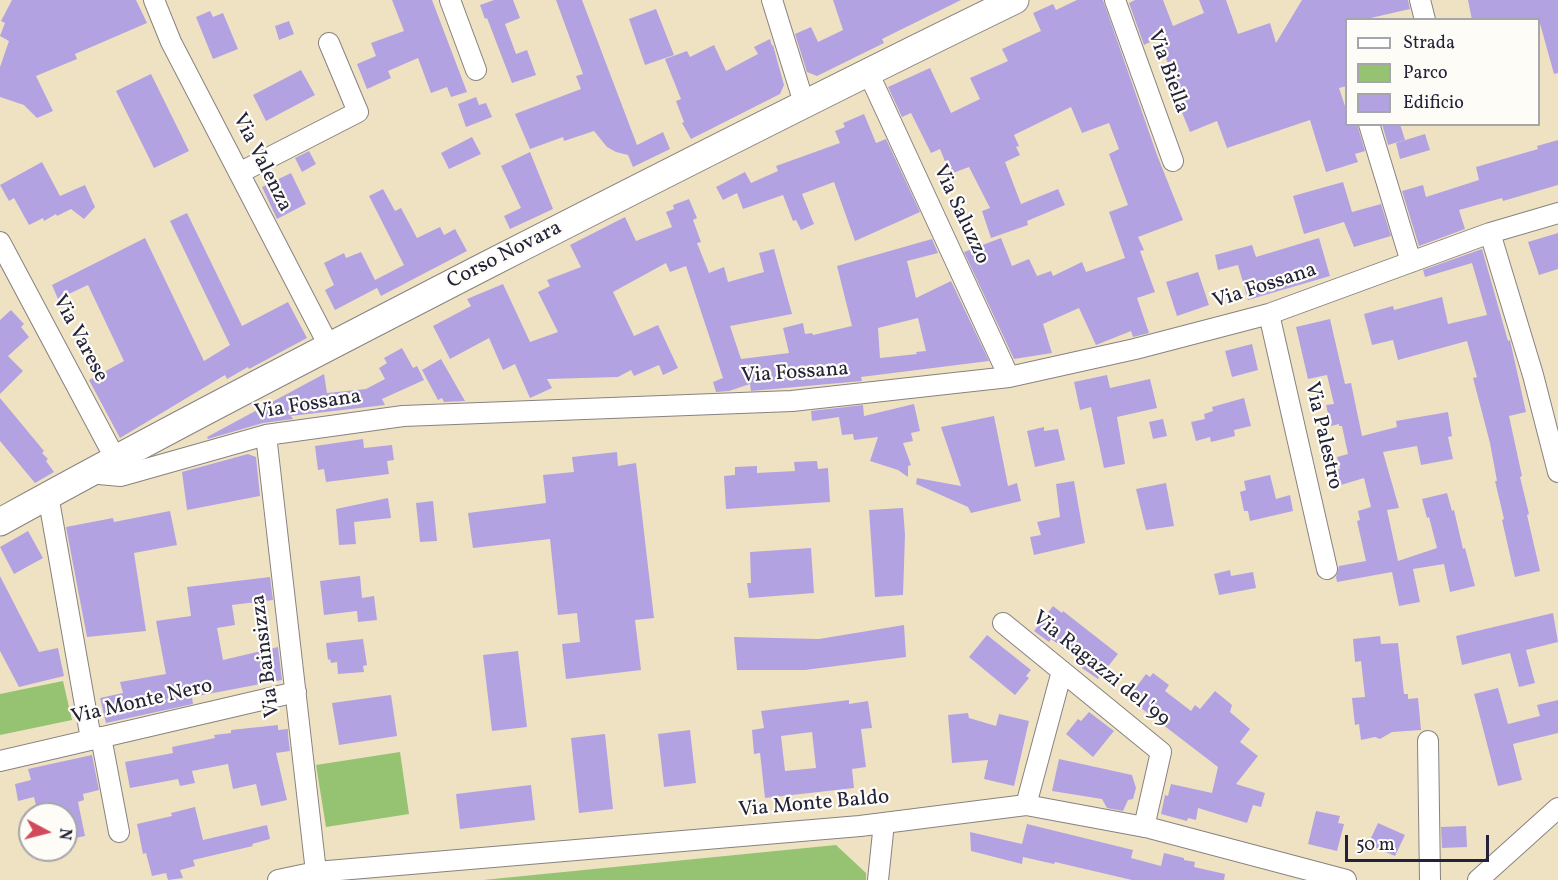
<!DOCTYPE html>
<style>
body{margin:0}
#map{position:relative;width:1558px;height:880px;overflow:hidden;background:#efe2c3;font-family:Vollkorn,serif}
canvas{display:block}
.legend{position:absolute;left:1345px;top:18px;width:195px;height:108px;box-sizing:border-box;background:#fdfcf7;border:2px solid #a5a5ac;margin:0;padding:8px 10px;list-style:none;font-size:18px;color:#22223b}
.legend li{display:flex;align-items:center;gap:12px;height:30px}
.legend b{width:30px;border:2px solid #a5a5ac}
.north{position:absolute;left:18px;top:802px;width:60px;height:60px;box-sizing:border-box;background:#fdfcf7;border:2px solid #a5a5ac;border-radius:50%;rotate:97deg;font-size:16px;font-weight:700;line-height:24px;text-align:center;color:#22223b}
.north::after{content:'';display:block;margin:auto;width:21px;height:27px;background:#d1495b;clip-path:polygon(50% 0,100% 100%,50% 72%,0 100%)}
.scale{position:absolute;left:1345px;top:835px;width:144px;height:27px;box-sizing:border-box;border:3px solid #22223b;border-top:0;padding-left:8px;font-size:18px;line-height:21px;white-space:nowrap;color:#22223b;-webkit-text-stroke:4px #fdfcf7;paint-order:stroke}
</style>
<div id="map">
<canvas width="1558" height="880"></canvas>
<ul class="legend">
<li><b style="height:8px;background:#fff"></b>Strada</li>
<li><b style="height:16px;background:#95c372"></b>Parco</li>
<li><b style="height:16px;background:#b3a2e1"></b>Edificio</li>
</ul>
<div class="north">N</div>
<div class="scale">50 m</div>
</div>
<script>
const ctx = document.querySelector('canvas').getContext('2d');
ctx.lineJoin = 'round';
function paint(path, color) { ctx.fillStyle = color; ctx.fill(path, 'evenodd'); }
function strokePath(path, color, width, dash) { ctx.strokeStyle = color; ctx.lineWidth = width; ctx.lineCap = dash ? 'butt' : 'round'; ctx.setLineDash(dash || []); ctx.stroke(path); }
function write(font, color, halo, rows, align = 'center') {
  ctx.font = font + ' Vollkorn,serif'; ctx.lineWidth = 4.5; ctx.setLineDash([]); ctx.textBaseline = 'middle'; ctx.strokeStyle = halo; ctx.fillStyle = color; for (const [text, x, y, turn = 0] of rows) {
    ctx.save(); ctx.translate(x, y); ctx.rotate((+turn || 0) * Math.PI / 180); ctx.textAlign = isNaN(turn) ? turn : align; if (halo) ctx.strokeText(text, 0, 0); ctx.fillText(text, 0, 0); ctx.restore();
  }
}
const green = new Path2D(`
 M63,681L72,720L0,735V694Z
 M400,752L409,814L326,827L316,765Z
 M836,845L866,873V880H483Z`);
const building = new Path2D(`
 M12,0H136L147,23L75,54L77,59L36,76L53,111L37,118L24,105L0,97V67L9,41L0,36L5,23L1,21Z
 M392,0H432L467,92L451,97L447,87L431,93L418,58L388,71L391,78L367,89L357,64L376,56L371,43L404,31Z
 M494,0H513L520,18L505,24L516,54L527,50L536,75L512,83L487,18L485,19L480,5Z
 M556,0H582L637,145L663,132L670,149L633,167L628,155L616,152L607,147L594,131L564,141L563,137L530,149L515,114L581,89L576,76L583,74Z
 M833,0H961L882,39L884,43L817,76L807,72L795,34L811,27L818,42L843,30Z
 M1077,0H1103L1157,155L1183,220L1138,237L1144,250L1140,251L1155,292L1137,298L1149,333L1133,337L1131,331L1096,345L1079,308L1043,324L1052,353L1014,359L964,252L1001,238L1012,266L1029,259L1037,276L1051,271L1053,276L1082,262L1086,272L1125,258L1109,212L1128,205L1109,154L1119,149L1109,123L1082,133L1071,107L1014,135L1019,146L1016,147L1020,155L1005,162L1021,204L1058,189L1065,205L1027,221L1028,225L991,238L982,211L990,208L969,167L950,174L940,149L931,153L911,113L902,117L888,87L930,68L951,113L980,99L970,78L1008,61L1002,49L1041,31L1033,13L1053,4L1056,10Z
 M1135,0H1163L1173,26L1204,13L1199,0H1226L1238,34L1270,23L1276,43L1302,0H1408L1410,9L1362,20H1347V86L1339,88L1347,112V124H1357L1365,151L1355,154L1358,162L1326,172L1310,120L1227,148L1217,121L1190,132L1172,88L1177,86L1158,38L1144,45L1129,3Z
 M1468,0H1558V73L1554,74L1539,20H1472Z
 M656,9L674,55L645,65L629,19Z
 M210,11L213,17L223,13L238,49L213,59L196,17Z
 M289,21L294,34L279,40L275,26Z
 M770,39L772,46L773,45L784,85L780,94L691,139L682,123L684,122L676,101L681,99L665,59L687,51L690,57L714,45L726,71L758,54L754,47Z
 M301,70L315,95L266,121L253,95Z
 M151,74L189,151L154,168L116,91Z
 M476,97L479,105L486,103L492,117L466,127L458,104Z
 M864,114L876,143L886,139L920,212L855,241L834,182L802,194L814,224L801,230L796,220L793,221L783,195L743,209L737,193L723,200L716,187L745,172L751,183L778,171L776,166L840,143L835,131L845,127L843,123Z
 M1382,124H1400L1405,140L1388,145Z
 M1425,134L1430,150L1400,159L1396,143Z
 M472,137L481,154L449,169L441,153Z
 M1558,140V185L1503,201L1502,198L1459,210L1465,229L1419,246L1402,191L1423,185L1426,197L1479,180L1476,167L1538,149L1537,146Z
 M309,151L316,164L302,172L295,158Z
 M530,152L553,209L510,229L504,216L521,208L501,166Z
 M42,162L60,196L85,185L95,207L84,219L71,209L57,216L56,214L44,221L43,218L29,225L14,198L9,201L0,185Z
 M291,173L306,204L277,219L262,187Z
 M1343,182L1352,212L1381,204L1391,236L1354,247L1344,222L1304,234L1293,196Z
 M383,189L395,211L401,208L417,238L440,227L444,235L455,229L467,251L381,296L377,288L335,310L325,290L334,285L324,263L344,253L346,258L361,252L375,280L404,265L369,196Z
 M689,199L697,218L693,220L701,242L697,243L709,273L724,267L728,282L764,272L759,253L774,249L792,314L730,326L741,359L789,353L783,328L803,323L805,334L812,333L813,335L852,326L837,266L932,239L938,253L907,261L916,298L951,281L989,361L861,377L862,381L751,391L750,384L729,391L716,392L713,382L723,378L686,266L670,272L666,263L613,292L634,336L658,325L678,368L663,375L659,365L634,376L631,370L618,377L547,379L552,388L530,398L515,364L503,370L489,338L450,359L433,326L471,306L467,299L503,284L530,342L558,332L538,292L550,286L547,280L581,267L570,245L625,217L636,241L672,227L666,212L674,209L673,205ZM918,318L926,351L916,352L917,354L880,358L878,328Z
 M187,213L242,326L288,302L307,338L249,369L248,367L227,379L225,375L120,438L89,380L124,361L88,285L58,299L52,285L145,238L204,361L230,345L170,221Z
 M1558,233V269L1539,275L1528,242Z
 M1319,238L1330,276L1248,300L1238,265L1218,270L1215,255L1252,245L1256,257Z
 M1482,249L1508,341L1510,340L1526,412L1509,416L1522,476L1520,477L1529,514L1527,515L1540,571L1515,577L1502,520L1504,519L1495,481H1497L1490,443L1473,378L1477,377L1467,341L1398,360L1393,340L1372,345L1364,314L1393,306L1394,310L1442,297L1448,324L1487,315L1472,263L1425,277L1423,270Z
 M1198,272L1209,305L1177,316L1166,282Z
 M11,310L24,324L21,327L29,337L8,356L23,371L0,394V320Z
 M1330,319L1345,384L1351,383L1362,436L1397,427L1396,421L1448,412L1452,436L1448,437L1453,459L1421,465L1417,446L1383,452L1399,508L1387,510L1398,561L1437,548L1429,517L1427,518L1422,499L1447,493L1452,511L1454,510L1463,549L1465,548L1475,586L1450,592L1444,564L1413,569L1420,602L1399,606L1392,572L1337,582L1336,577L1339,566L1366,561L1357,521L1360,520L1358,511L1371,507L1364,478L1341,485L1336,470L1340,469L1337,457L1348,454L1342,426H1339V424L1331,426L1326,405L1334,404L1327,375L1308,379L1296,327Z
 M1252,344L1258,370L1232,377L1225,351Z
 M402,348L413,368L417,366L424,380L382,399L385,405L291,416L293,419L263,423L208,439L207,437L324,374L327,393L366,389L385,379L379,368L387,363L384,358Z
 M441,359L465,401L444,402L442,398L438,400L422,370Z
 M1107,375L1110,388L1150,379L1157,408L1117,417L1125,464L1104,468L1091,407L1080,410L1074,382Z
 M0,398L44,451L42,453L48,459L46,461L54,472L35,483L0,441Z
 M1244,398L1251,426L1234,430L1235,436L1211,442L1210,437L1196,441L1191,422L1205,419L1204,414L1213,411L1212,407Z
 M914,404L920,431L911,433L913,441L903,443L911,465L908,466V477L898,470L870,461L878,437L854,440L853,434L842,435L839,417L812,421L811,411L863,405L864,416Z
 M994,416L1008,486L1017,483L1021,501L971,513L968,507L916,484L917,478L961,486L941,427Z
 M1163,419L1167,436L1153,439L1149,422Z
 M1044,427V431L1058,429L1065,460L1035,467L1027,431Z
 M363,439L364,448L392,445L394,460L387,461L389,474L326,482L324,469L318,470L315,446Z
 M617,452L618,466L636,463L654,618L635,620L641,670L566,679L562,644L580,642L577,613L558,615L550,539L473,548L468,513L546,503L543,475L574,472L572,457Z
 M248,454L256,457L260,496L187,510L182,472Z
 M817,461L818,469L828,468L830,502L726,509L724,476L735,475V467L757,466V473L795,471L794,462Z
 M1270,475L1276,499L1290,495L1293,511L1250,521L1248,511H1244L1240,492L1246,490L1244,481Z
 M1074,481L1085,543L1034,555L1030,537L1041,535L1037,522L1060,517L1056,484Z
 M1166,483L1174,526L1146,530L1136,489Z
 M388,498L391,518L354,522L356,544L339,545L336,509Z
 M433,501L437,541L420,542L416,503Z
 M903,508L905,535L903,595L875,597L869,510Z
 M170,511L177,545L134,553L146,631L87,637L66,527L113,518L114,522Z
 M28,531L43,558L14,574L0,547Z
 M811,548L814,593L749,598L747,583H751L750,552Z
 M1230,570L1231,576L1253,572L1256,588L1219,595L1214,574Z
 M0,576L39,652L58,648L64,676L19,687L0,651Z
 M360,576L362,598L374,596L377,620L358,622L357,611L324,615L320,581Z
 M270,577L273,600L232,605L235,625L217,628L223,660L278,647L282,680L192,697L193,704L106,723L100,698L123,693L120,682L166,674L156,621L191,616L187,587Z
 M1053,606L1062,613L1063,611L1118,654L1098,679L1082,668L1085,664L1051,639L1049,642L1034,631Z
 M1553,613L1558,642L1526,650L1535,683L1519,687L1510,653L1462,665L1456,636Z
 M904,625L906,657L805,670H737L734,637L819,639Z
 M987,635L1031,670L1026,676L1029,678L1015,695L969,657Z
 M1380,636L1381,644L1398,643L1404,694H1408V699L1418,698L1421,730L1392,732L1380,739L1375,737L1361,740L1359,724L1355,725L1352,698L1365,697L1361,661L1355,662L1353,639Z
 M363,639L367,665L363,666L364,672L338,674L337,662L331,663L330,659L328,660L326,643Z
 M518,651L527,727L492,731L483,655Z
 M1153,673L1169,685L1165,691L1191,711L1195,705L1200,709L1215,691L1232,705L1230,712L1250,729L1240,742L1258,756L1236,784L1265,793L1261,807L1253,805L1247,823L1198,808L1196,820L1188,818L1187,821L1161,814L1165,795L1168,796L1171,784L1212,793L1218,767L1128,698L1146,674L1150,677Z
 M1498,688L1508,724L1540,716L1537,705L1558,700V733L1513,744L1522,780L1498,786L1474,694Z
 M391,695L397,736L339,745L332,703Z
 M849,700V704L868,701L872,728L861,729L866,767L852,769L854,788L765,798L760,753L754,754L752,730L764,728L761,711ZM812,732L816,768L785,771L781,736Z
 M1089,712L1114,731L1093,757L1066,734L1078,719L1081,721Z
 M968,713L969,718L996,726L999,714L1029,721L1014,786L984,779L988,760L952,763L948,715Z
 M278,725V730L288,729V735L290,751L276,753L287,800L261,806L256,784L233,789L228,764L192,771L195,783L180,786L178,779L130,788L125,762L173,753L172,747L215,738L214,735L231,733V730Z
 M690,730L696,783L664,787L658,734Z
 M605,734L613,809L579,813L571,738Z
 M92,755L99,790L83,794L84,800L78,802L85,836L66,840V814H38L34,797L18,801L15,784L31,780L28,769Z
 M1059,759L1132,775L1136,788L1133,799L1128,800L1123,811L1107,808L1102,799L1052,791Z
 M531,785L535,820L460,829L456,794Z
 M195,807L203,840L267,825L270,839L252,844L253,846L193,860L195,866L180,870L183,878L168,880L166,873L152,876L146,853L143,854L137,824L172,816L171,813Z
 M1316,811L1340,816L1338,823L1344,824L1337,851L1308,844Z
 M1378,823L1405,835L1395,856L1374,847L1376,843L1370,840Z
 M1027,824L1133,850L1131,858L1161,866L1164,853L1184,858V860L1195,862L1194,867L1225,874L1224,880H1132L1055,862L1054,864L1023,857L1022,864L971,851L970,832L1022,844Z
 M1466,826L1467,847L1442,848L1441,827Z`);
const street = new Path2D(`
 M154,0L171,42L329,346
 M450,0L476,70
 M772,0L804,103
 M1115,0L1173,161
 M1420,0L1425,20
 M868,72L1009,377
 M1369,124L1411,262
 M239,173L358,112L329,43
 M1490,233L1533,375L1558,472
 M0,242L115,458
 M1269,314L1327,569
 M266,435L316,872
 M88,473L121,476L266,435L403,416L792,401L1009,377L1135,349L1269,314L1490,233L1558,213
 M48,495L91,739
 M1003,623L1161,752L1144,827
 M101,737L119,832
 M1428,741L1430,880
 M0,761L296,692
 M1026,805L1062,671
 M278,880L316,872L860,826L1026,805L1150,828L1346,880
 M878,880L884,823
 M1478,880L1558,808`);
const secondary = new Path2D(`
 M0,522C161,433 324,349 487,265C663,175 838,86 1015,0`);
const streetNames = [
 ["Via Biella",1167,72,70],
 ["Via Valenza",261,163,63],
 ["Via Saluzzo",960,215,65],
 ["Corso Novara",505,256,-27],
 ["Via Fossana",1265,287,-18],
 ["Via Varese",79,339,62],
 ["Via Fossana",795,374,-4],
 ["Via Fossana",308,406,-9],
 ["Via Palestro",1322,436,77],
 ["Via Bainsizza",267,656,-97],
 ["Via Ragazzi del '99",1100,670,39],
 ["Via Monte Nero",142,703,-13],
 ["Via Monte Baldo",814,805,-5]
];
paint(green, '#95c372');
paint(building, '#b3a2e1');
strokePath(street, '#88827f', 22);
strokePath(secondary, '#88827f', 29);
strokePath(street, '#fff', 20);
strokePath(secondary, '#fff', 27);
write('21px', '#22223b', '#fdfcf7', streetNames);
</script>
